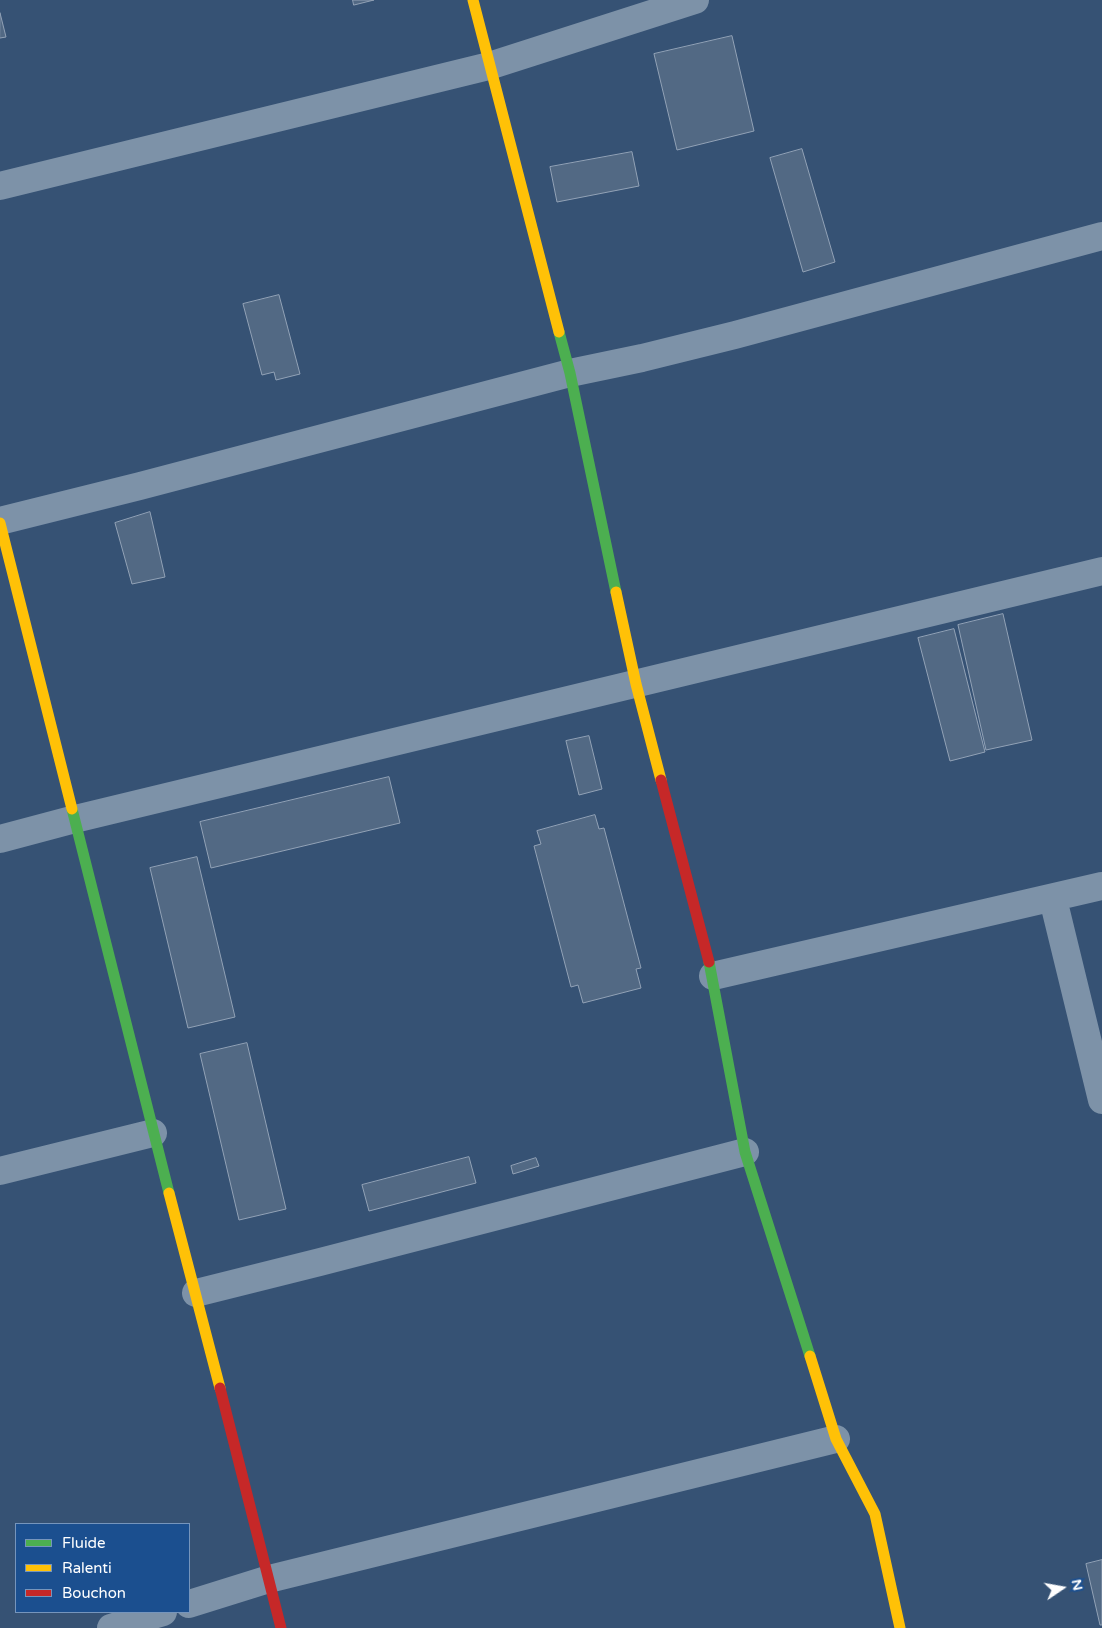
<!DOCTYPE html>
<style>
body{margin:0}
#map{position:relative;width:1102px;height:1628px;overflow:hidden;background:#365274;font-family:"Varela Round",sans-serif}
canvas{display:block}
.legend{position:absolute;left:15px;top:1523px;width:175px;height:90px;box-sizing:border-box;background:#1b4f8f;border:1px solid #7695bc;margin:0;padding:6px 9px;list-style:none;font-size:15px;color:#fff}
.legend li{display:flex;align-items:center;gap:10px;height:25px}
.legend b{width:25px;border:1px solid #7695bc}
.north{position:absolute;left:1037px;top:1563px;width:50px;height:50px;-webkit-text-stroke:4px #1b4f8f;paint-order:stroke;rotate:78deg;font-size:14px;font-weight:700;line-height:20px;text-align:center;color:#fff}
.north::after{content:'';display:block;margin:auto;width:18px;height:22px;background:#fff;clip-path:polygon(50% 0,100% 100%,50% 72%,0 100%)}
</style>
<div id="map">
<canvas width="1102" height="1628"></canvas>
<ul class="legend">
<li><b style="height:6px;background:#4caf50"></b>Fluide</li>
<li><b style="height:6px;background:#ffc107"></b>Ralenti</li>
<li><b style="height:6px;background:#c62828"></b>Bouchon</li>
</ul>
<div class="north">N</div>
</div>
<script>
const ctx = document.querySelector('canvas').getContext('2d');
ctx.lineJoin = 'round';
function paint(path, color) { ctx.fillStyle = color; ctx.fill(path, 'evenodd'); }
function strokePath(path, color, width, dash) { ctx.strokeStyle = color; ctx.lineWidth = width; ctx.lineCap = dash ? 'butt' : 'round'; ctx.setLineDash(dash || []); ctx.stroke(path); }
const building = new Path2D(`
 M353,0H374L354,5Z
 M0,13L6,37L0,38Z
 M732,36L754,131L677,150L654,54Z
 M802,149L835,262L803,272L770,158Z
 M632,152L639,186L557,202L550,167Z
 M279,295L300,374L276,380L274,372L262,375L243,304Z
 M150,512L165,577L132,584L115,523Z
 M1003,614L1032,740L986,750L958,625Z
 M954,629L985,752L950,761L918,638Z
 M589,736L602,789L579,795L566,741Z
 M389,777L400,823L211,868L200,822Z
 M595,815L599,829L604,828L641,968L636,969L641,988L583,1003L578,985L571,987L534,846L541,844L537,831Z
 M197,857L235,1017L188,1028L150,868Z
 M247,1043L286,1209L239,1220L200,1054Z
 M469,1157L476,1183L369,1211L362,1185Z
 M536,1158L539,1166L513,1174L511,1166Z
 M1102,1560V1625H1100L1086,1564Z`);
const street = new Path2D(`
 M0,186L489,66L695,0
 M0,521L140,486L570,373L642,358L735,335L1102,236
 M0,839L75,819L1102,571
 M1053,899L1102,1100
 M713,976L1102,886
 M0,1171L153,1133
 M196,1293L320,1262L745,1152
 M189,1604L269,1579L836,1439
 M111,1628L163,1612`);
const fast = new Path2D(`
 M559,332L570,373L616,592
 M72,809L169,1193
 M709,962L745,1152L810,1356`);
const slow = new Path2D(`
 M473,0L559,332
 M0,523L72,809
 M616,592L636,684L661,780
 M169,1193L220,1388
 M810,1356L836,1439L875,1514L900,1628`);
const jam = new Path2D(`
 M661,780L709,962
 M220,1388L281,1628`);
paint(building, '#526984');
strokePath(building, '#92a2b6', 1);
strokePath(street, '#7d92a8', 28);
strokePath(fast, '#4caf50', 11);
strokePath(slow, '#ffc107', 11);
strokePath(jam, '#c62828', 11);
</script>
